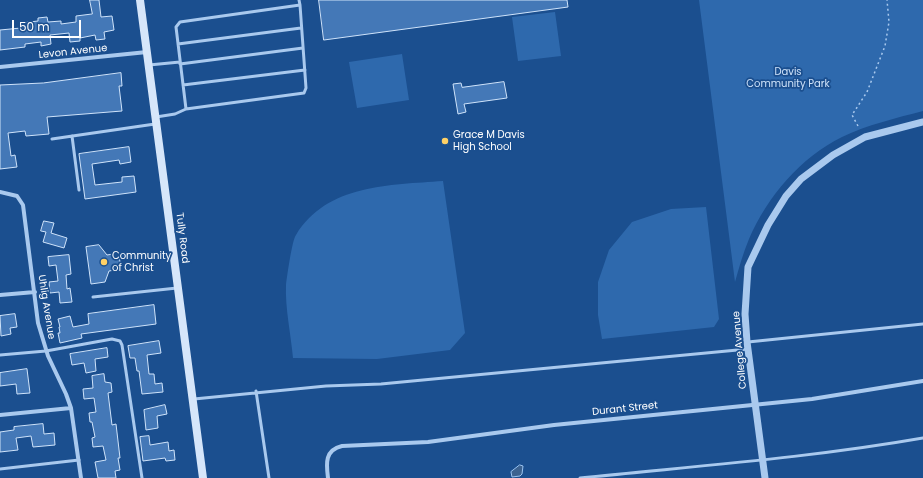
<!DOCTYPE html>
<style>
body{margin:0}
#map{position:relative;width:923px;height:478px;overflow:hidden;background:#1b4f8f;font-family:Poppins,sans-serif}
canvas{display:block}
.scale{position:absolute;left:12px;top:20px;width:69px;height:18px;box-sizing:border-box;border:2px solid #fff;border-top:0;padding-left:5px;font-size:12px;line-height:14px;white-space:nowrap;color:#fff;-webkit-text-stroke:3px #1b4f8f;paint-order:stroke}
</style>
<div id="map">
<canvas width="923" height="478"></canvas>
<div class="scale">50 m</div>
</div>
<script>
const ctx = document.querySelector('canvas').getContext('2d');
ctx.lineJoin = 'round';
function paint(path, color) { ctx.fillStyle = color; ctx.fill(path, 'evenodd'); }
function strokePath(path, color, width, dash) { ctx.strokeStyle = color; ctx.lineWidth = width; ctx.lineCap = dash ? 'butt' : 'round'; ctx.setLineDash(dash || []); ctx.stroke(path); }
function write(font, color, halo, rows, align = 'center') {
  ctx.font = font + ' Poppins,sans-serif'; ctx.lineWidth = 3.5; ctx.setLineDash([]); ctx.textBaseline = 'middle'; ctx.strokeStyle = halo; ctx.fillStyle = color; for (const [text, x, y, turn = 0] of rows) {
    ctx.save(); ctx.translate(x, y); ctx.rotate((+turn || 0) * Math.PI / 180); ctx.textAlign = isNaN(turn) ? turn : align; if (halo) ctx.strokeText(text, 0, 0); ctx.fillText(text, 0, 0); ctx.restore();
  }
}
const green = new Path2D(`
 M699,0H923V111C896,118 867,125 842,137C801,157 767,197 749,239C743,253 739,268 735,282Z
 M555,12L561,56L518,61L512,17Z
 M402,54L409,100L357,108L349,62Z
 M443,181L465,333L450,350L377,359L293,358C291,335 285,308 286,285C287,277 292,240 296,235C327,184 390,185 443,181Z
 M706,207L719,319L714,327L602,339L598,315V282L609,250L632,222L671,209Z`);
const water = new Path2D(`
 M520,465L523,466L522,474L520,476L512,477L511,472Z`);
const building = new Path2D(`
 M90,0H99L101,17L112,16L114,30L104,32L105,39L96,40L95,35L80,38V41L70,42L69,33L50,35L51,44L41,46V42L25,44V47L0,50V30L21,28V23L38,21V18L47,17L48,22L61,21V24L76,22V16L92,14Z
 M319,0H567L568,7L324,40Z
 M121,73L122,86H119L122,111L47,117L49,134L26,136L25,131L8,133L11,156L15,155L17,167L0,169V85L43,83Z
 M504,82L507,98L464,104L466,112L458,114L453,84L461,83L462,87Z
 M129,147L131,162L120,164L119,160L92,164L95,185L122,182V177L134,176L136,192L85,199L79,154Z
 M44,221L54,223L51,233L67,238L64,248L43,242L46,232L41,231Z
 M99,245L107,255L113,254L114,258L119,257L121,266L115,267V270L109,271L105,282L91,284L86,247Z
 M69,255L71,274L66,275L67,289L70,288L72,302L60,303L59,292L50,293L49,282L58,281L56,265L49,266L48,257Z
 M154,305L156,324L81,334L82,338L60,343L58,333H60L59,327H60L58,319L70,316L73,327L89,324L88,314Z
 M15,314L17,327L10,328L11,334L1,336L0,316Z
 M159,341L161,353L147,355L149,374H154L155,384L162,383L163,392L142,394L139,371H137L135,358H130L128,346Z
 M107,348L108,357L95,359L96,371L86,373L84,363L72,365L70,354Z
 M27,369L30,393L17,394L16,384L0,386V373Z
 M104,374L105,382L111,383L112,392L108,393L112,425L116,424L120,458H118L120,470L115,471L116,478H98L95,462L106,460L103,446L93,447L92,438L95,437L92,422H90L89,413L96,412L94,398L84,399L83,389L93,388L92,376Z
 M165,405L167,414L157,416L158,428L146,430L144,410Z
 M43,424L44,434L54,433L55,445L33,447L31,436L16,438L18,450L0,452V432L14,430V427Z
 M149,436L150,445L168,442L169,451L174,450L175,460L166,461L165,458L143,461L140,437Z`);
const path = new Path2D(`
 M858,126L852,115L867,92L885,46L889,22L887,0`);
const service = new Path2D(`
 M299,0L300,5L306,88L304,93L186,109L176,27L180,22L300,5
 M178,44L301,28
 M180,64L303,48
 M149,65L180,62
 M183,85L305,70
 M156,117L175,114L186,109
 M72,136L79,190
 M52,139L155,124
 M93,297L177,288
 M748,342L923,324
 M0,355L46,351L112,339L120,341L122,345L142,478
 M256,391L269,478
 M194,399L326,386L381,384L748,349
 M0,469L79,460
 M580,478C695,466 809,458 923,438`);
const minor = new Path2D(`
 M0,67L147,52
 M0,192L17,196L23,205L38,323L48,356L66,394L71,408L81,478
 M0,295L35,292
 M0,415L71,408
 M328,478C326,463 325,450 342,446L428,442L554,425L812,399L923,381`);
const tertiary = new Path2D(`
 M765,478L747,342L745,314L748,267L768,225L786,196L801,179L833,155L865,137L923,122`);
const secondary = new Path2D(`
 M140,0L203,478`);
const markers = [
 [445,141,4,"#ffd166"],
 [104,262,4,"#ffd166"]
];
const streetNames = [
 ["Levon Avenue",73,52,-6],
 ["Tully Road",182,238,83],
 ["Uhlig Avenue",46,307,81],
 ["College Avenue",740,350,-95],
 ["Durant Street",625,409,-6]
];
const parkNames = [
 ["Davis",788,72],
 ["Community Park",788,84]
];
const poiNames = [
 ["Grace M Davis",453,135],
 ["High School",453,147],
 ["Community",112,256],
 ["of Christ",112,268]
];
paint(green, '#2e69ad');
paint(water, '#3c6290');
strokePath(water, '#9cc4f0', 1);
paint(building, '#4478b7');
strokePath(building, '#cfe3fa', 1);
strokePath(path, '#a9c9ee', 1.5, [2, 3]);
strokePath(service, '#a9c9ee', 3);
strokePath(minor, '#a9c9ee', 4);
strokePath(tertiary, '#a9c9ee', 7);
strokePath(secondary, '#d6e6fa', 8);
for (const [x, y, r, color] of markers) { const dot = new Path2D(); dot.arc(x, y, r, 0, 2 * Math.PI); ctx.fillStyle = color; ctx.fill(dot); strokePath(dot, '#1b4f8f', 1.5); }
write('10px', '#fff', '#1b4f8f', streetNames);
write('10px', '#cfe3fa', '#1b4f8f', parkNames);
write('10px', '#fff', '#1b4f8f', poiNames, 'left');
</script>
